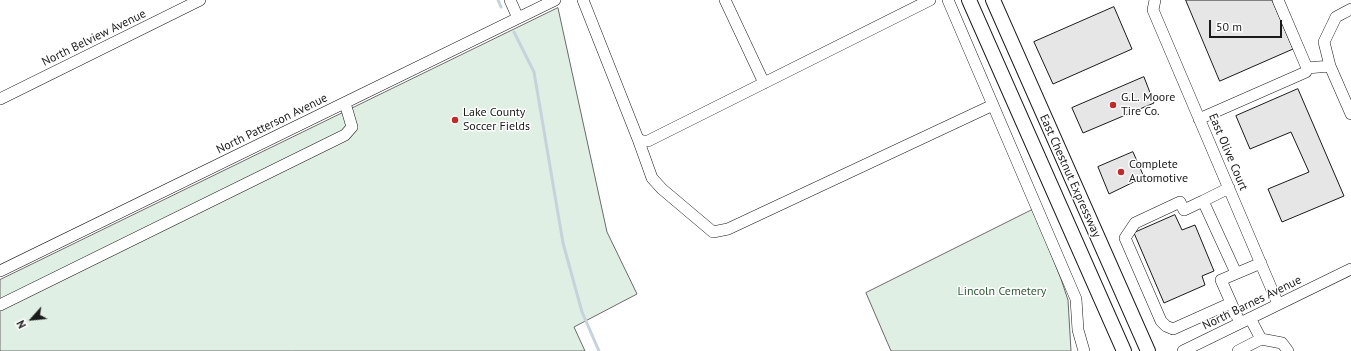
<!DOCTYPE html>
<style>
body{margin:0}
#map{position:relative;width:1351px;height:351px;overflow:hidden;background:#fff;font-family:"PT Sans",sans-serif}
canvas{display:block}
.north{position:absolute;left:12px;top:299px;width:40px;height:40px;-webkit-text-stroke:3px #fff;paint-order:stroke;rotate:243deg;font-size:11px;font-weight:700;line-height:16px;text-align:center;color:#1a1a1a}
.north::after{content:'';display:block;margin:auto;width:14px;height:18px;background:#1a1a1a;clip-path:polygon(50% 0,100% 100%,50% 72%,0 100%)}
.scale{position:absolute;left:1209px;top:20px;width:73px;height:18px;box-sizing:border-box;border:2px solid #1a1a1a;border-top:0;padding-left:5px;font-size:12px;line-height:14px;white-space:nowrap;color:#1a1a1a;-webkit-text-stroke:3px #fff;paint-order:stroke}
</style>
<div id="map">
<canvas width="1351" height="351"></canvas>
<div class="north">N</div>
<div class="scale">50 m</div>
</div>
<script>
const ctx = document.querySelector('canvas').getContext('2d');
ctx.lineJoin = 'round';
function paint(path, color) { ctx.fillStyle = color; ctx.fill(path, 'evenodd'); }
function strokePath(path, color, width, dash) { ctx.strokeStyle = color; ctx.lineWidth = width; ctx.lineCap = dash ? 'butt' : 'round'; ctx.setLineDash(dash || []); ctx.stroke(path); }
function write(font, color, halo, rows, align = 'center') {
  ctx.font = font + ' "PT Sans",sans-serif'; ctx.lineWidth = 3; ctx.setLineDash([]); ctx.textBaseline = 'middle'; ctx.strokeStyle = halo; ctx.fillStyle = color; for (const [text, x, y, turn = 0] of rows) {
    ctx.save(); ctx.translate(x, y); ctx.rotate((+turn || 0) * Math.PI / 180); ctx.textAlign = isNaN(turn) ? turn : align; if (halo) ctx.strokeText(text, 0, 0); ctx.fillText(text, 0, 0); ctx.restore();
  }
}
const green = new Path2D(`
 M558,8L607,232L637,294L574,327L585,351H0V280Z
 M1032,210L1039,224L1061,279L1068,300L1071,351H891L866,293Z`);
const stream = new Path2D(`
 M498,0L501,7
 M514,32L534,72L563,243L582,312L599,351`);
const building = new Path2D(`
 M1186,0H1272L1293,49L1220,81Z
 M1114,7L1132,49L1053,84L1034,42Z
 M1144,77L1154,103L1083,133L1072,108Z
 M1298,89L1344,196L1282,222L1268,189L1309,172L1291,132L1250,149L1236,116Z
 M1133,152L1144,177L1109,194L1098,167Z
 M1175,215L1182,230L1195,225L1214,271L1202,276L1205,285L1164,303L1134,233Z`);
const minor = new Path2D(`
 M510,0L518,18
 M583,0L638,139L643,141H648L930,0
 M725,0L764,83
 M948,0L1076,299L1078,330L1084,351
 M1155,0L1153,10L1278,304
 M1351,9L1336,17L1324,42L1330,66L1351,114
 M1307,68L1330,66
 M0,99L200,0
 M1199,119L1306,72L1307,68L1278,0
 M638,139L652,178L662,189L713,232L728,229L993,105
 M1229,188L1203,201L1236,273
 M1203,201L1184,210L1180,202L1135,223L1125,238L1161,321L1166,326L1173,329L1231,303
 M0,271L555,0
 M0,305L345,135L352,127L345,103
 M1250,318L1261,339
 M1240,323L1221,280L1261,263
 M1183,351L1351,269
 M1238,351L1261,339L1282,343L1288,351`);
const major = new Path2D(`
 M969,0L1124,351
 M993,0L1148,351`);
const markers = [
 [1113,105,4,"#c62828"],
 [455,120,4,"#c62828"],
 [1121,172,4,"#c62828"]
];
const streetNames = [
 ["North Belview Avenue",94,38,-26],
 ["North Patterson Avenue",272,124,-26],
 ["East Olive Court",1228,152,67],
 ["East Chestnut Expressway",1070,176,66],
 ["North Barnes Avenue",1252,303,-26]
];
const poiNames = [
 ["G.L. Moore",1121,98],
 ["Tire Co.",1121,112],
 ["Lake County",463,113],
 ["Soccer Fields",463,127],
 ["Complete",1129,165],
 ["Automotive",1129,179]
];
const parkNames = [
 ["Lincoln Cemetery",1002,292]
];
paint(green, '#e0efe3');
strokePath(green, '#6a6a6a', 1);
strokePath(stream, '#c6d2dc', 3);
paint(building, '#e6e6e6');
strokePath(building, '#1a1a1a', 1);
strokePath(minor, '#1a1a1a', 12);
strokePath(major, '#1a1a1a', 16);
strokePath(minor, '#fff', 11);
strokePath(major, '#fff', 14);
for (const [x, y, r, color] of markers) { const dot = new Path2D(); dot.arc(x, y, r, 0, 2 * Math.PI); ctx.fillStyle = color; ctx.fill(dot); strokePath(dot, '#fff', 1.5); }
write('12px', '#1a1a1a', '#fff', streetNames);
write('12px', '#1a1a1a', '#fff', poiNames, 'left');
write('12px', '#2b5a34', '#fff', parkNames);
</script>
